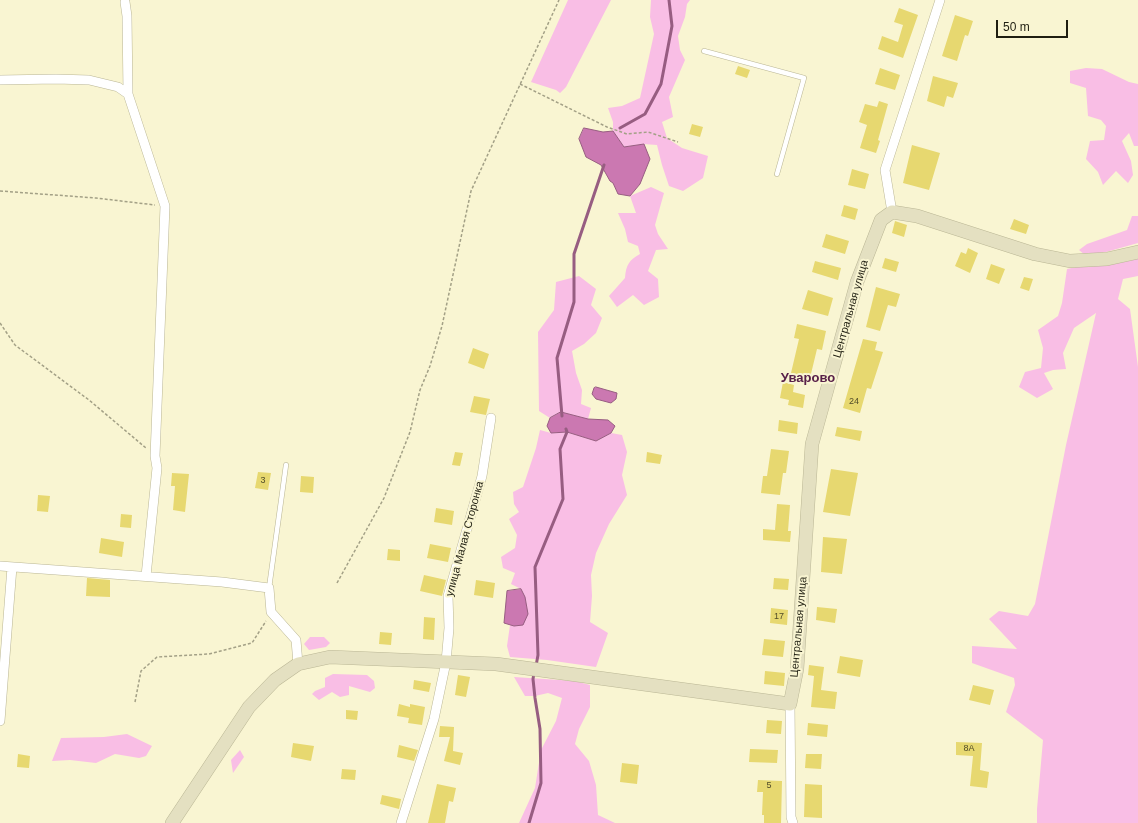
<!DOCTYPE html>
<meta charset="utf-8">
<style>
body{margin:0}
#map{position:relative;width:1138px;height:823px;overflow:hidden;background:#f9f5d2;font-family:Arial,sans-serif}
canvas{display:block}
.scale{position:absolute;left:996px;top:20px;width:72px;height:18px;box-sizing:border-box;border:2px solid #1f1e11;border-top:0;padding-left:5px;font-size:12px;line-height:14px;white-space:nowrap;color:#1f1e11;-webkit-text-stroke:3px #f9f5d2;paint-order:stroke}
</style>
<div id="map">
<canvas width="1138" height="823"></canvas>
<div class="scale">50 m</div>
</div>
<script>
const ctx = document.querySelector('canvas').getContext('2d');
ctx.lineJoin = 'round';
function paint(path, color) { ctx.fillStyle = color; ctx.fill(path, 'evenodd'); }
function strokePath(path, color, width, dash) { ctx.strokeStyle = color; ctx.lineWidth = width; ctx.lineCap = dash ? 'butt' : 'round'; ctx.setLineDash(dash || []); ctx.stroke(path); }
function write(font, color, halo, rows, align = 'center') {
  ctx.font = font + ' Arial,sans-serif'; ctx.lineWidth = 4; ctx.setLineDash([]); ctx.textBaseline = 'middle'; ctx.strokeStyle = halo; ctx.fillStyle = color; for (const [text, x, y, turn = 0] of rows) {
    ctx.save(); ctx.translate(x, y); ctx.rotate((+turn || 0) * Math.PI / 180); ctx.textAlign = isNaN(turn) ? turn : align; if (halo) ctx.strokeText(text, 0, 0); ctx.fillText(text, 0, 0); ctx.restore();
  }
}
const green = new Path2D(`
 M568,0H611L566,87L560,93L556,90L531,82Z
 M651,0H690L687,4L685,17L678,36L680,50L685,60L669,97L673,117L662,122L667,138L682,148L708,156L703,178L683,191L669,186L662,165L657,145L643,144L624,147L613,131V122L608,108L622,106L640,98L654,34L650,17Z
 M1086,68L1102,69L1129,82L1138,84V146H1134L1129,133L1122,141L1131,161L1133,175L1128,183L1116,171L1103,185L1098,172L1086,159L1090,141L1104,140L1106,126L1101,120L1088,116L1086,88L1070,83V71Z
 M651,187L664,193L655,225L658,234L668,249L656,250L648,271L658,279L659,297L644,305L633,295L617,307L609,296L625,278C626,265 629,260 640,254L638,246L628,242L625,229L618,213H636L630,196Z
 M1132,216H1138V243L1106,252L1085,255L1079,250L1087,244L1127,230Z
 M1138,258V276L1123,279L1118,299L1130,309L1138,367V823H1037V809L1043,740L1006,712L1015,685L1014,678L972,663V646L1017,649L989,619L999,611L1028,616L1035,604L1066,445L1096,313L1074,328L1063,353L1066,369L1053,370L1044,373L1053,389L1037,398L1019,387L1025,372L1041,368L1043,348L1038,330L1058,316L1062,303L1067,269L1085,265Z
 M579,276L596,289L591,305L602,318L596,333L584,344L572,351L576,373L582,390L581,404L591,408L588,419L561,412L550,418L539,411L538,332L554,310L556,282Z
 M540,430L551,433L567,432L596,441L611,433L622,435L627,452L622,475L627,495L609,524L596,553L591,575L592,596L590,622L608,633L596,667L547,660L510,657L507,646L510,625L514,626L521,589L511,584L515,573L503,568L501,557L515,548L517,535L509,519L519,512L514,504L513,492L523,487L536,448Z
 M310,637H324L330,643L326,647L309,650L304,644Z
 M333,674L367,675L374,681L375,688L370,692L349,686V695L340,697L332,692L319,700L312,694L315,691L325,687V678Z
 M514,677L575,681L590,685V707L579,729L575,744L589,761L596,785L598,815L615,823H519L535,788L541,750L556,721L562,698L548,693L535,696H525Z
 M127,734L152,746L146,756L139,758L115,754L96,763L70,760L52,761L61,738L104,737Z
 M240,750L244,757L233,773L231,760Z`);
const water = new Path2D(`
 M584,128L603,132L613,131L624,147L644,144L650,159L640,184L630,196L618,194L613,183L610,181L601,165L586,157L579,139Z
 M596,387L617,393L616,399L611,403L596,399L592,394L594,388Z
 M561,412L588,419L608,420L615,426L611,433L596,441L567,432L551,433L547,426L550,418Z
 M521,589L525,597L528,614L523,625L514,626L504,623L507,591Z`);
const stream = new Path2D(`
 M620,128L645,114L661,84L672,26L669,0
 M562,416L557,358L574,302V254L604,165
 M536,666L538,655L535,567L563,499L560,449L567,432L566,429
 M529,823L541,783L540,729L535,698L533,679L534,673`);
const building = new Path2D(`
 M899,8L918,15L903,58L878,49L882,36L898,42L903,25L894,22Z
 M955,15L973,21L968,36L965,35L957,61L942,56Z
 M738,66L750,70L747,78L735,74Z
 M880,68L900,75L895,90L875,84Z
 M933,76L958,83L953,98L947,96L944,107L927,101Z
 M879,101L888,104L878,140L880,141L876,153L860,148L867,125L859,122L865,104L877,107Z
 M692,124L703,127L700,137L689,134Z
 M912,145L940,153L929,190L903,183Z
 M852,169L869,174L865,189L848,185Z
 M844,205L858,209L855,220L841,216Z
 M1014,219L1029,225L1026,234L1010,229Z
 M895,221L907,225L904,237L892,233Z
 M826,234L849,241L845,254L822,247Z
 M968,248L978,253L970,273L955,266L961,252L966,254Z
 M885,258L899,262L896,272L882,268Z
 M815,261L841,268L838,280L812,272Z
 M991,264L1005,269L999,284L986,279Z
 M1024,277L1033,279L1029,291L1020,288Z
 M876,287L900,294L896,307L888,305L880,331L866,327Z
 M808,290L833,298L828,316L802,309Z
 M797,324L826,331L822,350L817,349L810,378L791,373L799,339L794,338Z
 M863,339L877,342L875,350L883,352L871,389L867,388L860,413L843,408Z
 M473,348L489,354L484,369L468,363Z
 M783,382L794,385L793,392L805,395L803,408L788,405L789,400L780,398Z
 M474,396L490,399L486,415L470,412Z
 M779,420L798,423L797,434L778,431Z
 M837,427L862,431L860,441L835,436Z
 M771,449L789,451L786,473H783L780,495L761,493L763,476H767Z
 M455,452L463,453L460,466L452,465Z
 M647,452L662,455L660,464L646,462Z
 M831,469L858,473L850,516L823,512Z
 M258,472L271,473L268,490L255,488Z
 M172,473L189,474L185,512L173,510L175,486H171Z
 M301,476L314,477L313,493L300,492Z
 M38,495L50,496L48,512L37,511Z
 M777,504L790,505L788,531H791L790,542L763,540V529L775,530Z
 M436,508L454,511L452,525L434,522Z
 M121,514L132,515L131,528L120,527Z
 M823,537L847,539L842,574L821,572Z
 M101,538L124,542L122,557L99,553Z
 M430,544L451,548L448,562L427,558Z
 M388,549L400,550V561L387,560Z
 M424,575L446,580L442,596L420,591Z
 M87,578L110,580V597L86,596Z
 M774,578L789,579L788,590L773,589Z
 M476,580L495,583L493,598L474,595Z
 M817,607L837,609L835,623L816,620Z
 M771,608L788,610L787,625L770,623Z
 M424,617L435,618L434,640L423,639Z
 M380,632L392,633L391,645L379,644Z
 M764,639L785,641L783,657L762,655Z
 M840,656L863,660L860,677L837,673Z
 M809,665L824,667L821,690L837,692L835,709L811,707L814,676L808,675Z
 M765,671L785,673L784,686L764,684Z
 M458,675L470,677L466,697L455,695Z
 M414,680L431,683L429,692L413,689Z
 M973,685L994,690L990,705L969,700Z
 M399,704L410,707V704L425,707L422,725L408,723L409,718L397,716Z
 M346,710L358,711L357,720L346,719Z
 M767,720L782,721L781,734L766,733Z
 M808,723L828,725L827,737L807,735Z
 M440,726L454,727L453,751L463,753L460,765L444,761L450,737H439Z
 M956,742L982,743L980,770L989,772L987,788L970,786L973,756L956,755Z
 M293,743L314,746L311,761L291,757Z
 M399,745L418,750L414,761L397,757Z
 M750,749L778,750L777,763L749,762Z
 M18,754L30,756L29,768L17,767Z
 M806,754H822L821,769L805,768Z
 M622,763L639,765L637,784L620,782Z
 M342,769L356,770L355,780L341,779Z
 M758,780L782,781L781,823H764V815H762L763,792H757Z
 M437,784L456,788L453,802L449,801L445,823H428Z
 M805,784L822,785V818L804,817Z
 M382,795L401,799L399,809L380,804Z`);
const path = new Path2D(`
 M520,84L607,127L627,134L648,132L678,142
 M0,191L96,198L155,205
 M0,323L15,345L89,400L146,448
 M337,583L384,498L410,432L420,390L430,366L442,326L471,191L559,0
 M135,702L141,671L157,657L209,654L252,643L266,621`);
const lane = new Path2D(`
 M704,51L804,78L777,174
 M269,588L286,465`);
const street = new Path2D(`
 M125,2L127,16L128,94L165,206L155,456L157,468L146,576
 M0,80L56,79L89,80L118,87L128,94
 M892,212L885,170L940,0
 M0,566L222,582L269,588L271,612L296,640L298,664
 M790,704L791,817L793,823
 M0,721L12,567
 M401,823L434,719L446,662L449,628L448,596L482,476L491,418`);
const secondary = new Path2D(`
 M172,823L249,707L275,680L298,664L330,657L496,664L790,704L797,669L812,444L857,282L881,220L892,212L917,216L1035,254L1070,261L1107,259L1138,252`);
const numberNames = [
 ["24",854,402],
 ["3",263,481],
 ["17",779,617],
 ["8А",969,749],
 ["5",769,786]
];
const streetNames = [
 ["Центральная улица",851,309,-74],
 ["улица Малая Сторонка",465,539,-75],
 ["Центральная улица",799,627,-85]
];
const quarterNames = [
 ["Уварово",808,378]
];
paint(green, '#f9bee5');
paint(water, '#cb78b1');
strokePath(water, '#975d81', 1);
strokePath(stream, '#975d81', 3);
paint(building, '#e7d870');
strokePath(lane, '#bab695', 5.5);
strokePath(street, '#bab695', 10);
strokePath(secondary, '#bab695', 14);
strokePath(path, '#a3a086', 1.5, [3, 2]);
strokePath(lane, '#fff', 4.5);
strokePath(street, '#fff', 9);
strokePath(secondary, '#e4e0c1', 13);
write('9px', '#514c29', null, numberNames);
write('11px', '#1f1e11', '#f9f5d2', streetNames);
write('bold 13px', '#582049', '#f9f5d2', quarterNames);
</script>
